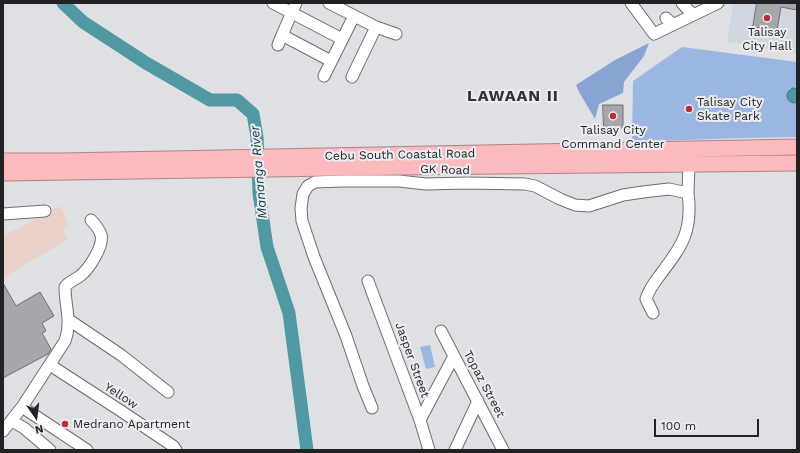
<!DOCTYPE html>
<style>
body{margin:0}
#map{position:relative;width:800px;height:453px;overflow:hidden;background:#dee0e4;font-family:"Work Sans",sans-serif}
canvas{display:block}
.frame{position:absolute;inset:0;border:4px solid #212223;pointer-events:none}
.north{position:absolute;left:16px;top:397px;width:40px;height:40px;-webkit-text-stroke:3px #ebedf1;paint-order:stroke;rotate:166deg;font-size:11px;font-weight:700;line-height:16px;text-align:center;color:#212223}
.north::after{content:'';display:block;margin:auto;width:14px;height:18px;background:#212223;clip-path:polygon(50% 0,100% 100%,50% 72%,0 100%)}
.scale{position:absolute;left:654px;top:419px;width:105px;height:18px;box-sizing:border-box;border:2px solid #212223;border-top:0;padding-left:5px;font-size:12px;line-height:14px;white-space:nowrap;color:#212223;-webkit-text-stroke:3px #ebedf1;paint-order:stroke}
</style>
<div id="map">
<canvas width="800" height="453"></canvas>
<div class="frame"></div>
<div class="north">N</div>
<div class="scale">100 m</div>
</div>
<script>
const ctx = document.querySelector('canvas').getContext('2d');
ctx.lineJoin = 'round';
function paint(path, color) { ctx.fillStyle = color; ctx.fill(path, 'evenodd'); }
function strokePath(path, color, width, dash) { ctx.strokeStyle = color; ctx.lineWidth = width; ctx.lineCap = dash ? 'butt' : 'round'; ctx.setLineDash(dash || []); ctx.stroke(path); }
function write(font, color, halo, rows, align = 'center') {
  ctx.font = font + ' "Work Sans",sans-serif'; ctx.lineWidth = 4; ctx.setLineDash([]); ctx.textBaseline = 'middle'; ctx.strokeStyle = halo; ctx.fillStyle = color; for (const [text, x, y, turn = 0] of rows) {
    ctx.save(); ctx.translate(x, y); ctx.rotate((+turn || 0) * Math.PI / 180); ctx.textAlign = isNaN(turn) ? turn : align; if (halo) ctx.strokeText(text, 0, 0); ctx.fillText(text, 0, 0); ctx.restore();
  }
}
const built = new Path2D(`
 M733,3H797V53L727,42Z`);
const industrial = new Path2D(`
 M61,206L69,227L63,229L67,240L3,278V236Z`);
const green = new Path2D(`
 M682,47L797,62V137L742,138L632,142L633,81Z
 M430,345L435,367L426,369L420,347Z`);
const forest = new Path2D(`
 M649,43L644,56L624,82L623,93L599,104L595,119L579,92L576,85L615,60Z`);
const water = new Path2D(`
 M793,88L797,89V102L793,103C788,101 785,97 788,92Z`);
const river = new Path2D(`
 M63,3L83,22L146,63L210,100H237L253,114L257,137L259,193L267,247L289,313L307,450`);
const building = new Path2D(`
 M757,3H797V10L781,7L777,30L753,27Z
 M603,105H623V128L604,127Z
 M3,283L16,306L40,292L54,316L42,323L46,331L42,333L51,349L48,354L3,378Z`);
const minor = new Path2D(`
 M273,3L342,39
 M329,3L376,27L396,34
 M631,3L654,34L718,3
 M682,3L693,15
 M666,18L673,25
 M282,35L331,61
 M278,45L282,35L296,3
 M324,76L354,16
 M352,77L376,27
 M3,214L45,211
 M368,281L420,420L429,450
 M653,313L646,299C649,289 654,283 660,275C682,246 693,231 688,193
 M69,320L121,355L168,392
 M441,331L503,450
 M50,365L121,411L173,446L176,450
 M22,407L87,450
 M372,408L363,386L346,336L314,257L302,221L301,208L303,194L308,186L315,182L342,181H399L426,184L467,183L525,184L535,186L560,199L575,205L589,206L623,195L643,192L669,189L688,193L689,165
 M420,420L454,356
 M12,421L24,428L50,450
 M3,431L22,407L65,341C72,322 65,306 65,287C69,281 75,280 80,276C89,269 104,246 101,235C99,229 95,224 91,220
 M455,450L478,401`);
const highway = new Path2D(`
 M3,161H62L797,147
 M3,173L401,167L797,163`);
const markers = [
 [767,18,4,"#bd2c3c"],
 [689,109,4,"#bd2c3c"],
 [613,116,4,"#bd2c3c"],
 [65,424,4,"#bd2c3c"]
];
const poiNames = [
 ["Talisay",767,32],
 ["City Hall",767,46],
 ["Talisay City",697,102,"left"],
 ["Skate Park",697,116,"left"],
 ["Talisay City",613,130],
 ["Command Center",613,144],
 ["Medrano Apartment",73,424,"left"]
];
const streetNames = [
 ["Cebu South Coastal Road",400,155,-1],
 ["GK Road",445,170,2],
 ["Jasper Street",412,360,70],
 ["Topaz Street",484,384,62],
 ["Yellow",121,396,33]
];
const waterNames = [
 ["Mananga River",259,172,-95]
];
const districtNames = [
 ["LAWAAN II",513,96]
];
paint(built, '#d0d6e0');
paint(industrial, '#e9d0c9');
paint(green, '#9cb6e2');
paint(forest, '#89a4d2');
paint(water, '#5099a2');
strokePath(water, '#42757c', 1);
strokePath(river, '#5099a2', 13);
paint(building, '#a5a7aa');
strokePath(building, '#6c6e71', 1);
strokePath(minor, '#6b6d70', 13);
strokePath(highway, '#af8588', 17);
strokePath(minor, '#fff', 11);
strokePath(highway, '#fbbabe', 15);
for (const [x, y, r, color] of markers) { const dot = new Path2D(); dot.arc(x, y, r, 0, 2 * Math.PI); ctx.fillStyle = color; ctx.fill(dot); strokePath(dot, '#ebedf1', 1.5); }
write('12px', '#212223', '#ebedf1', poiNames);
write('12px', '#212223', '#ebedf1', streetNames);
write('italic 13px', '#0e3337', '#ebedf1', waterNames);
ctx.letterSpacing = '1px';
write('bold 16px', '#303235', '#ebedf1', districtNames);
ctx.letterSpacing = '0px';
</script>
